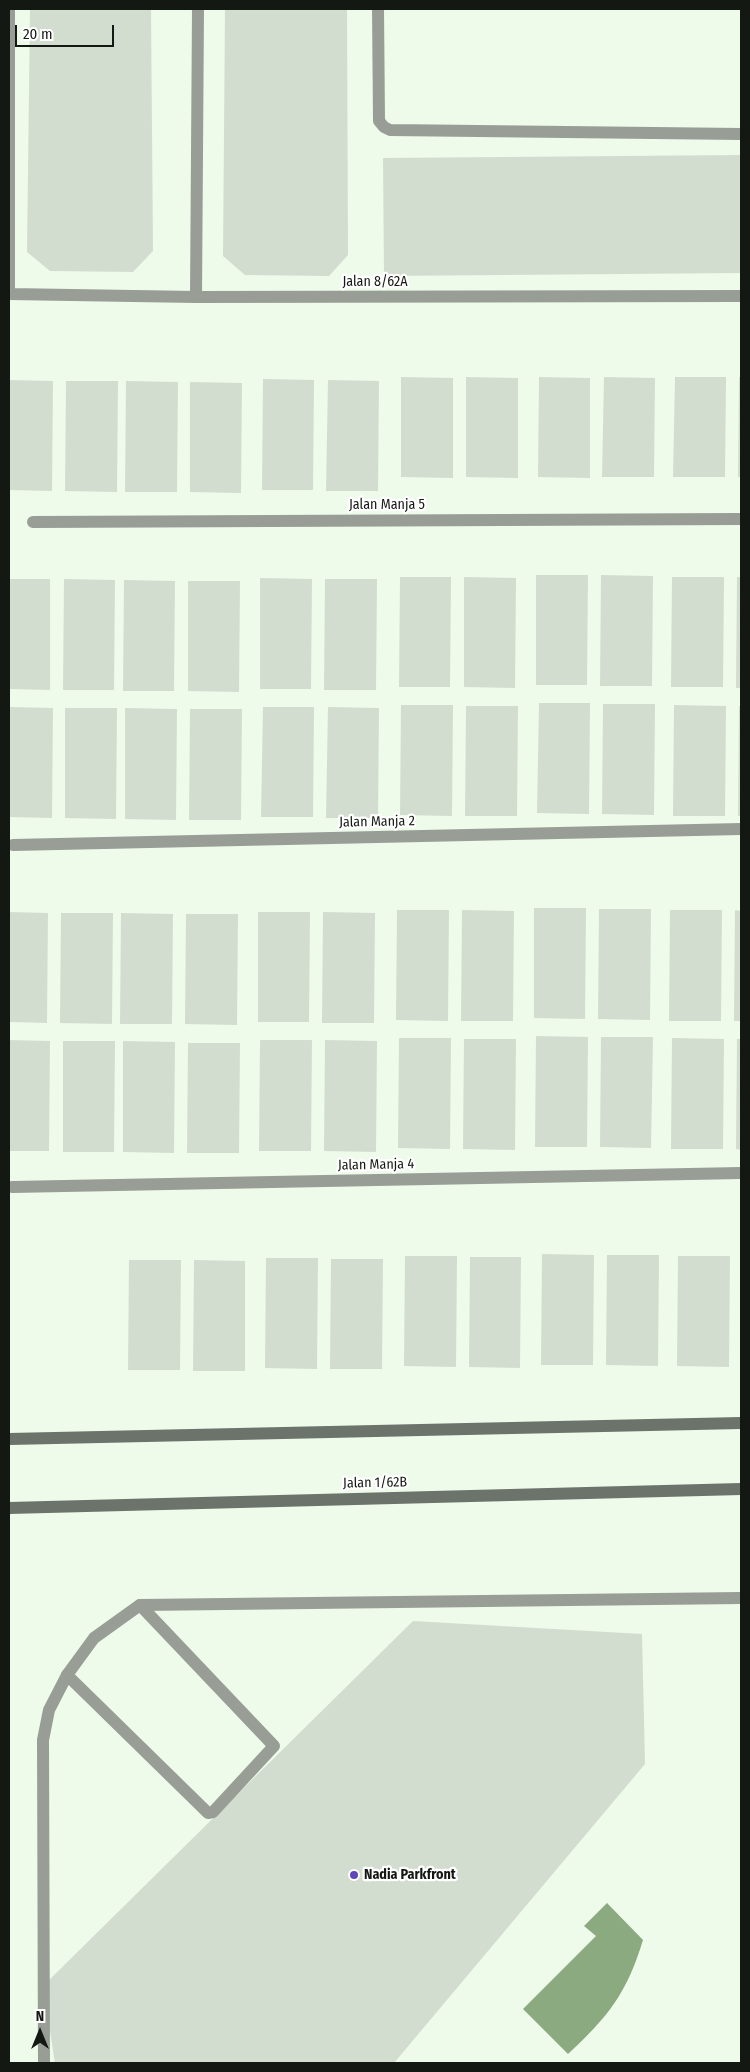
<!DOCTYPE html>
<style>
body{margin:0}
#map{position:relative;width:750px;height:2072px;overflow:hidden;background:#eefaea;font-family:"Fira Sans Condensed",sans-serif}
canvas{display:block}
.frame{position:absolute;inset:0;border:10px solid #141813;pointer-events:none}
.north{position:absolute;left:15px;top:2007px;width:50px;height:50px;-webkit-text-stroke:4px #fff;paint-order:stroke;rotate:0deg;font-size:14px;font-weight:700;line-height:20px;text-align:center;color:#141813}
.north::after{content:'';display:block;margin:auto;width:18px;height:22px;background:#141813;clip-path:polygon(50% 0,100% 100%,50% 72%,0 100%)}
.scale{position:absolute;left:15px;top:25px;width:99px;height:22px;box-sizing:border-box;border:2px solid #141813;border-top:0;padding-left:6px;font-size:15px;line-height:18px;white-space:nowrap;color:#141813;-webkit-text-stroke:4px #fff;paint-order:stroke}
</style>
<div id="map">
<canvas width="750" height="2072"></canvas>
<div class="frame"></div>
<div class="north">N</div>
<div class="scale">20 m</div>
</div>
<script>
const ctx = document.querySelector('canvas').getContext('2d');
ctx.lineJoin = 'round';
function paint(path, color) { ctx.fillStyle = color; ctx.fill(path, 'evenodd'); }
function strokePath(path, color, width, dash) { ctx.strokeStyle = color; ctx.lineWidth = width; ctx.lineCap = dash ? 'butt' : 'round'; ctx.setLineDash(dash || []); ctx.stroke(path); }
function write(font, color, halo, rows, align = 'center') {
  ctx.font = font + ' "Fira Sans Condensed",sans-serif'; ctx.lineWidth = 4.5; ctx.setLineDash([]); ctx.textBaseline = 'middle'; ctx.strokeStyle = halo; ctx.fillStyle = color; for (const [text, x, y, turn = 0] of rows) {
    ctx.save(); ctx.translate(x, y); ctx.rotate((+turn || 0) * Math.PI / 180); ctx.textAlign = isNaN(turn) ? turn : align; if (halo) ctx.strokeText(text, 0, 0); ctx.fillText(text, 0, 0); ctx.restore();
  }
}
const water = new Path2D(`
 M607,1903L643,1940C627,1993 608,2017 568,2054L523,2009L596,1936L584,1926Z`);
const building = new Path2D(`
 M30,9H151L153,251L133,272L50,271L27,252Z
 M225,9H347L348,255L329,276L245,275L223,256Z
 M741,155V273L384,276L383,158Z
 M401,377L453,378V478L401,477Z
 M466,377L518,378V478L466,477Z
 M539,377L590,378V478L538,477Z
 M604,377L655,378L654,477H602Z
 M675,377H726L725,477H673Z
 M739,377H741V477H738Z
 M263,379L314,380L313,490H262Z
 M9,380L53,381L52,491L9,490Z
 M328,380L379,381L378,491H326Z
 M66,381H118L117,492L65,491Z
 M126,381L178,382L177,492H125Z
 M190,382L242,383L241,493L190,492Z
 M536,575H588L587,685H536Z
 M601,575L653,576L652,686H600Z
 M400,577H451L450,687H399Z
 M464,577L516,578L515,688L464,687Z
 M672,577H724L723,687H671Z
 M737,577H741V688H736Z
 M260,578L312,579L311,689H260Z
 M9,579H50V690L9,689Z
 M64,579L115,580L114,690H63Z
 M325,579H377L376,690H324Z
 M124,580L175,581L174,691H123Z
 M188,581H240L239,692L188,691Z
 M539,703H590L589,814L537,813Z
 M603,704H655L654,815L602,814Z
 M401,705H453L452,816L400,815Z
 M674,705L726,706L725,816H673Z
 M466,706H518L517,816H465Z
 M739,706H741V816H738Z
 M9,707L53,708L52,818L9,817Z
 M263,707H314L313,817H261Z
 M328,707L379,708L378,818H326Z
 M65,708H117L116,819L65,818Z
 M125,708L177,709L176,820L125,819Z
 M190,709H242L241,820H189Z
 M534,908H586L585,1019L534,1018Z
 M599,909H651L650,1020L598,1019Z
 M397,910H449L448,1021L396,1020Z
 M462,910L514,911L513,1021H461Z
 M670,910H722L721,1021H669Z
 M735,910L741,911V1021H734Z
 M9,912L48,913L47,1023L9,1022Z
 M258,912H310L309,1022H258Z
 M323,912L375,913L374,1023H322Z
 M61,913H113L112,1024L60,1023Z
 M121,913L173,914L172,1024H120Z
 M186,914H238L237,1025L185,1024Z
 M536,1036L588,1037L587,1147H535Z
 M601,1037H653L651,1148L600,1147Z
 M399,1038H451L450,1149L398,1148Z
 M672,1038L724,1039L723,1149H671Z
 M464,1039H516L515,1150L463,1149Z
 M737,1039H741V1150L736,1149Z
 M9,1040L50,1041L49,1151H9Z
 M260,1040H312L311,1151H259Z
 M325,1040L377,1041L376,1152L324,1151Z
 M63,1041H115L114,1152H63Z
 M123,1041L175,1042L174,1153L123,1152Z
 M188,1043H240L239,1153H187Z
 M542,1254L594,1255L593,1365H541Z
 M607,1255H659L658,1366L606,1365Z
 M405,1256H457L456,1367L404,1366Z
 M678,1256H730L729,1367L677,1366Z
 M470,1257H521L520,1368L469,1367Z
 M266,1258H318L317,1369L265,1368Z
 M331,1259H383L382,1369H330Z
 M129,1260H181L180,1370H128Z
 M194,1260L245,1261V1371H193Z
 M413,1621L642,1634L645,1764L394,2063H55L43,1986Z`);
const lane = new Path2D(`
 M378,9L379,121L384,127L390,130L741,134
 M67,1675L208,1813L213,1812L274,1746L140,1605`);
const street = new Path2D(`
 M9,9V294
 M9,294L196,297L741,296
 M196,297L198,9
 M33,522L741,519
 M13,845L741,829
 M12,1187L741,1173
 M44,2063L43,1740L49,1710L67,1675L94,1638L140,1605L741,1598`);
const secondary = new Path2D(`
 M9,1439L741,1423
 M9,1508L741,1489`);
const markers = [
 [354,1875,5,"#6045bd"]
];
const streetNames = [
 ["Jalan 8/62A",375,282],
 ["Jalan Manja 5",387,505],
 ["Jalan Manja 2",377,822,-1],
 ["Jalan Manja 4",376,1165,-1],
 ["Jalan 1/62B",375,1483,-1]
];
const poiNames = [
 ["Nadia Parkfront",364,1875]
];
paint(water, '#8baa80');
paint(building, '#d2ddcf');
strokePath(lane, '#989d96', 12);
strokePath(street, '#989d96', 12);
strokePath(secondary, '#6c736a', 12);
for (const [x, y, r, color] of markers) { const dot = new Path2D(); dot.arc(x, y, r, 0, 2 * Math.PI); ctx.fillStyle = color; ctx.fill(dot); strokePath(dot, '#fff', 2); }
write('14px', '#141813', '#fff', streetNames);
write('bold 14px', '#141813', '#fff', poiNames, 'left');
</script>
